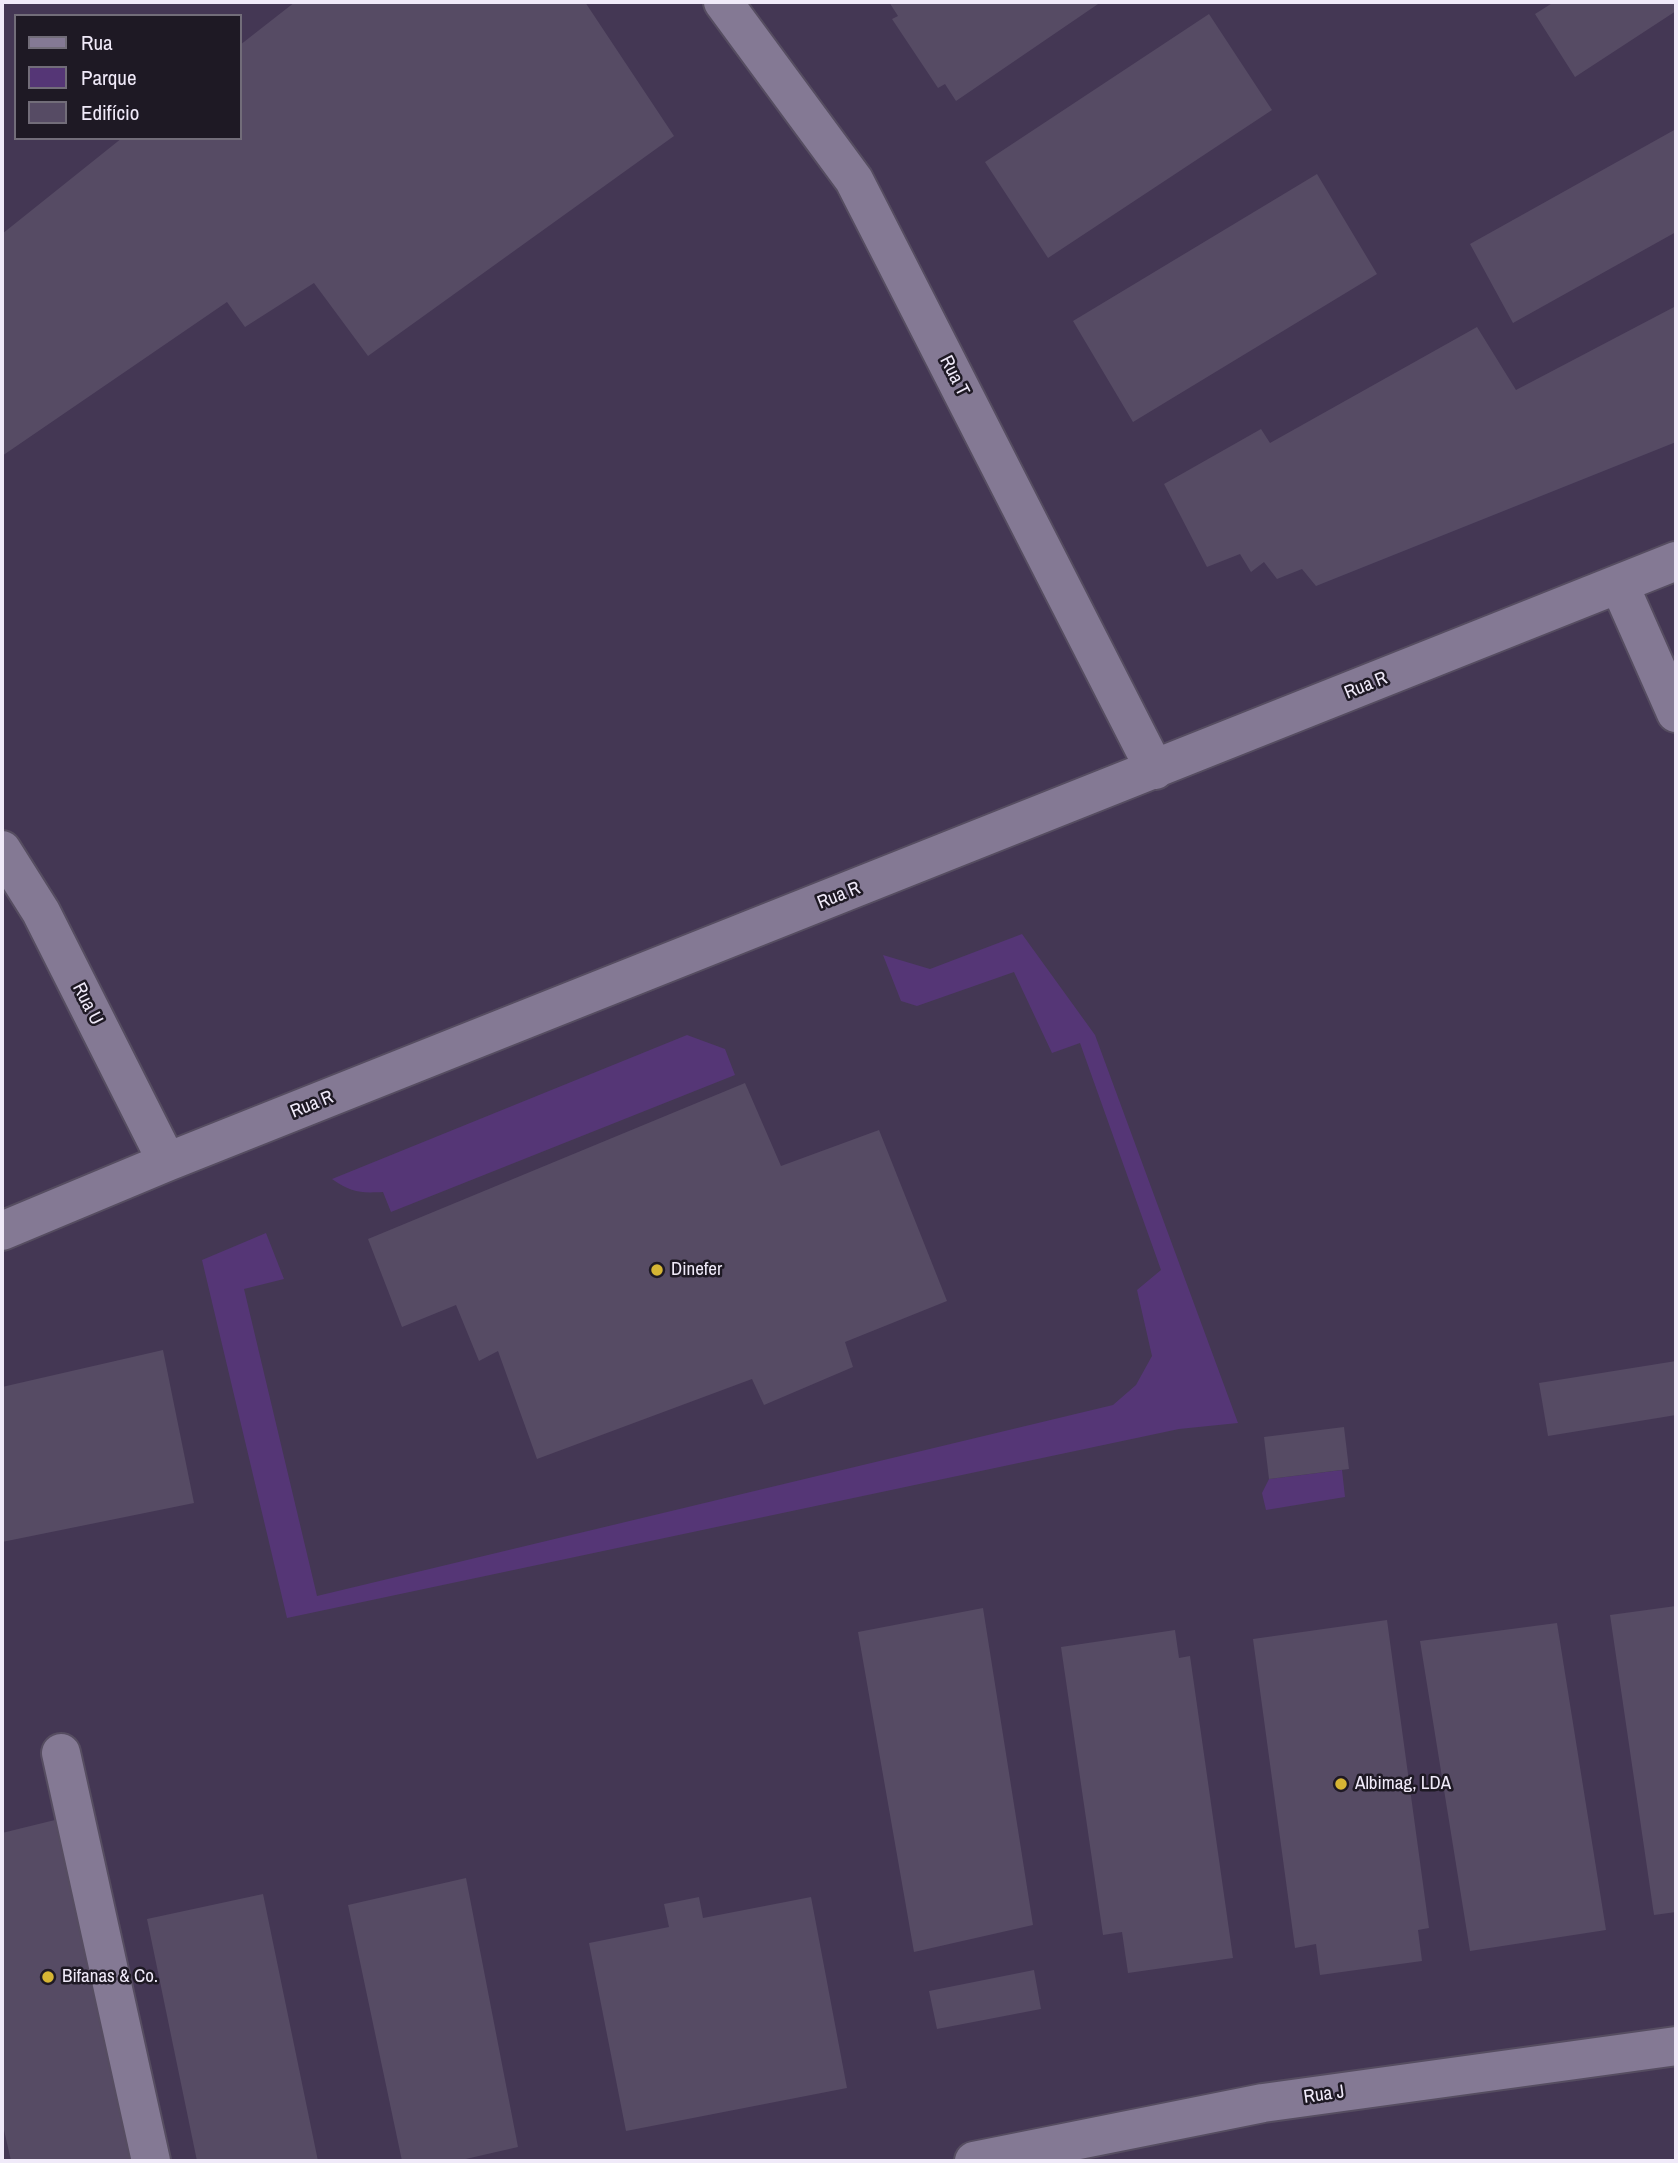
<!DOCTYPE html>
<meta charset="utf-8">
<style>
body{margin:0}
#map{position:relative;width:1678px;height:2163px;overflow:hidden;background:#392f46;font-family:"Archivo Narrow",sans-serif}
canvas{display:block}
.frame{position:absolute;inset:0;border:4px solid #f0eaf9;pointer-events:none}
.legend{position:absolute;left:14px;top:14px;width:228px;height:126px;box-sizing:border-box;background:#1e1924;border:2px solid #726d79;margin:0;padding:9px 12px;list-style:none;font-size:21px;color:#f0eaf9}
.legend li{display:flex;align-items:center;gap:14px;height:35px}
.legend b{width:35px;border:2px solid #726d79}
</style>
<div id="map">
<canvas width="1678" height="2163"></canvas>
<div class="frame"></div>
<ul class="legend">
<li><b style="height:9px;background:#847994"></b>Rua</li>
<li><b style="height:19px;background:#553676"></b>Parque</li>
<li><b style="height:19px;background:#564b64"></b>Edifício</li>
</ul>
</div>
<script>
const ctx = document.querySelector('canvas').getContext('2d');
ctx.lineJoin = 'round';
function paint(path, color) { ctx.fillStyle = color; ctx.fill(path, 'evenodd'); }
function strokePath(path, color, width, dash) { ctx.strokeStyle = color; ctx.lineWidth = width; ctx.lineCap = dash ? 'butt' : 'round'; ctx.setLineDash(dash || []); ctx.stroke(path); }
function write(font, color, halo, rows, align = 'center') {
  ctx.font = font + ' "Archivo Narrow",sans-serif'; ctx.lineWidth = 5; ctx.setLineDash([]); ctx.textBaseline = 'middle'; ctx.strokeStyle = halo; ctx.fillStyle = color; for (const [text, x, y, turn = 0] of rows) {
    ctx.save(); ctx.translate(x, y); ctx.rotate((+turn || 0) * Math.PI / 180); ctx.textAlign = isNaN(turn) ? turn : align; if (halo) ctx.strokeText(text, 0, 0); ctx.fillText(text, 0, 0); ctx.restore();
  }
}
const built = new Path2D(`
 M2,2H1676V2161H2ZM16,16H240V138H16Z`);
const green = new Path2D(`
 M1022,934L1095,1035L1238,1423L1179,1429L287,1618L202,1260L266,1233L284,1279L244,1289L317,1596L1113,1405L1136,1385L1152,1356L1137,1290L1161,1270L1080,1043L1052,1053L1014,972L917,1006L901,1001L883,955L930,969Z
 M687,1035L725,1049L735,1075L391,1212L383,1192C360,1193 352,1193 332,1179Z
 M1342,1470L1345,1497L1266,1510L1262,1493L1269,1479Z`);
const building = new Path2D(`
 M295,2H585L674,136L368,356L314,283L245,327L227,302L2,456V234L122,138H240V45Z
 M889,2H1101L956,101L945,84L938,88L892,19L898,16Z
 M1554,2H1674L1676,11L1575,77L1535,14Z
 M1209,14L1272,110L1048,258L985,162Z
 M1676,129V232L1513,323L1470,244Z
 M1317,174L1377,274L1133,422L1073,321Z
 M1676,306V442L1316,586L1302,569L1277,579L1264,562L1251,572L1240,554L1207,567L1164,484L1261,429L1270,443L1477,327L1516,390Z
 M745,1083L781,1166L879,1130L947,1301L845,1342L853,1367L764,1405L752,1379L537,1459L498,1351L479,1361L456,1305L402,1327L368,1239Z
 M163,1350L194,1503L2,1542V1387Z
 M1676,1361V1415L1548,1436L1539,1383Z
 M1344,1427L1349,1469L1269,1479L1264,1437Z
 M1676,1606V1912L1654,1915L1610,1615Z
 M983,1608L1033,1925L914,1952L858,1632Z
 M1387,1620L1429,1928L1418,1930L1422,1961L1320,1975L1316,1944L1295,1948L1253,1639Z
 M1557,1623L1606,1930L1470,1951L1420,1641Z
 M1175,1630L1179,1658L1190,1656L1233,1958L1128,1973L1122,1932L1103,1935L1061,1647Z
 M59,1819L137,2161H11L2,2121V1833Z
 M466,1878L518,2147L457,2161H402L348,1905Z
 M263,1894L318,2161H197L147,1919Z
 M699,1897L703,1918L811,1897L847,2088L626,2131L589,1943L669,1927L664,1904Z
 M1034,1970L1041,2009L937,2029L929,1991Z`);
const minor = new Path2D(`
 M723,2L854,180L1155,770
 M1619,584L1676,713
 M2,850L41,912L167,1162
 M2,1231L167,1162L1676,561
 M61,1753L151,2161
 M974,2161L1263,2103L1676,2046`);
const markers = [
 [657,1270,7,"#d6b534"],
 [1341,1784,7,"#d6b534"],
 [48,1977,7,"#d6b534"]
];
const streetNames = [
 ["Rua T",954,376,63],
 ["Rua R",1366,686,-22],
 ["Rua R",839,896,-22],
 ["Rua U",87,1004,63],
 ["Rua R",312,1105,-22],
 ["Rua J",1324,2095,-8]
];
const poiNames = [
 ["Dinefer",671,1270],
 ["Albimag, LDA",1355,1784],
 ["Bifanas & Co.",62,1977]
];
paint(built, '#443754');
paint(green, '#553676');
paint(building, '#564b64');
strokePath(minor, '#564d61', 42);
strokePath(minor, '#847994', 38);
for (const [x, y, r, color] of markers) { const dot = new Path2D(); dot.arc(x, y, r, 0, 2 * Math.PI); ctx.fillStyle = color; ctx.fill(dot); strokePath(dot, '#1e1924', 2.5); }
write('19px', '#f0eaf9', '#1e1924', streetNames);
write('19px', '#f0eaf9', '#1e1924', poiNames, 'left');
</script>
